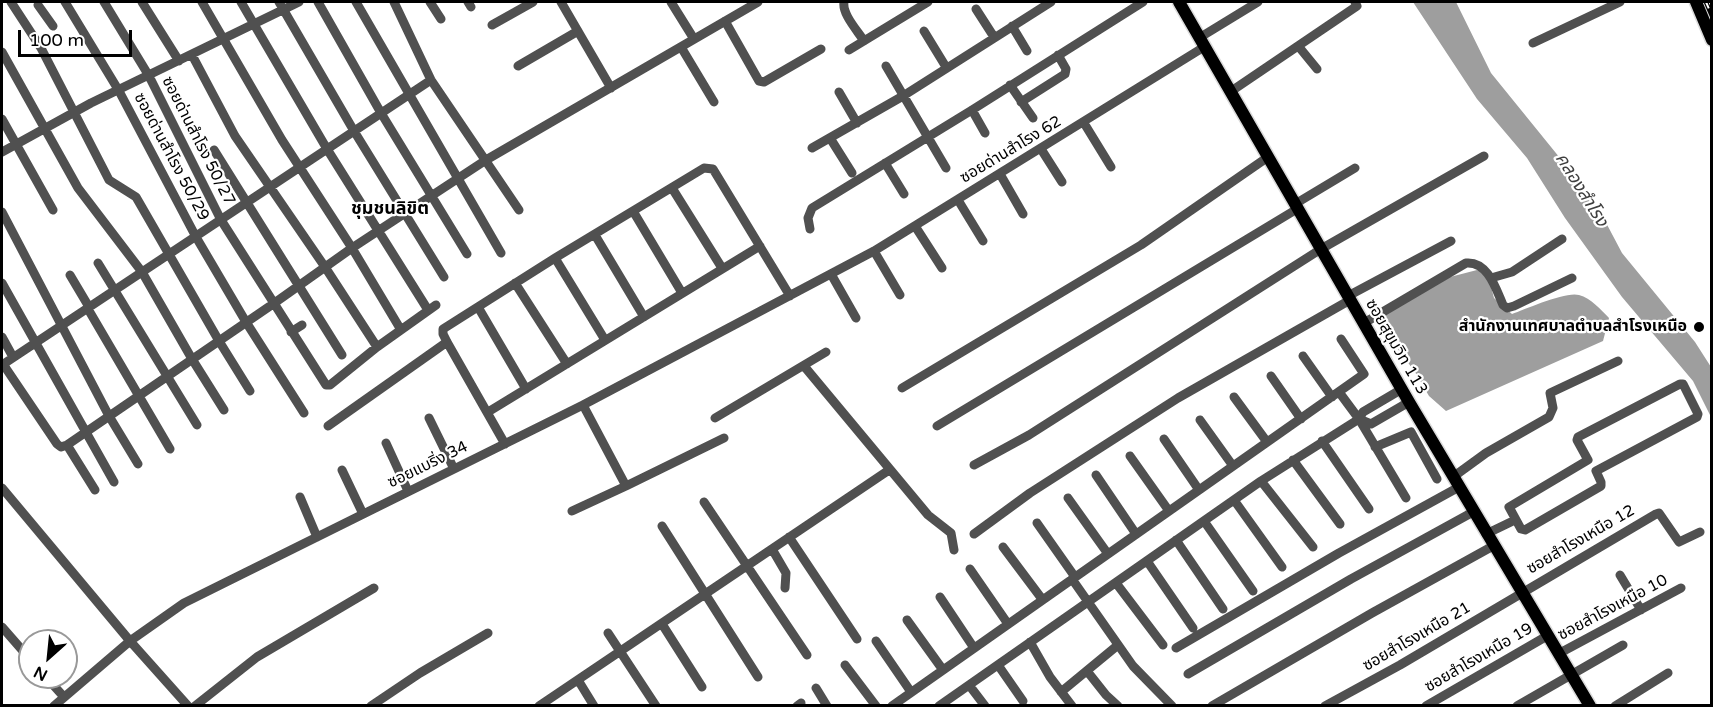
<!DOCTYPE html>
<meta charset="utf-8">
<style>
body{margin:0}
#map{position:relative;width:1713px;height:707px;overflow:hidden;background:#fff;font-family:"Varela Round",sans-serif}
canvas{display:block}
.frame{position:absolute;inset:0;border:3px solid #000;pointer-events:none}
.north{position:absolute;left:18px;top:629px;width:60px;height:60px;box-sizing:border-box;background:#fff;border:2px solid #999;border-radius:50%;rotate:207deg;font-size:16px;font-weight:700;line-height:24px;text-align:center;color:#000}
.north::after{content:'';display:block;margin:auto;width:21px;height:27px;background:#000;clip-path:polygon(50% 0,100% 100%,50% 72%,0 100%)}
.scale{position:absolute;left:18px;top:30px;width:114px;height:27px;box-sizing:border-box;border:3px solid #000;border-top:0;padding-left:8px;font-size:18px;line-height:21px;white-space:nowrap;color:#000;-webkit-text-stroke:4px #fff;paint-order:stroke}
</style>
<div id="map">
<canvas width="1713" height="707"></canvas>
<div class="frame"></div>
<div class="north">N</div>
<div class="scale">100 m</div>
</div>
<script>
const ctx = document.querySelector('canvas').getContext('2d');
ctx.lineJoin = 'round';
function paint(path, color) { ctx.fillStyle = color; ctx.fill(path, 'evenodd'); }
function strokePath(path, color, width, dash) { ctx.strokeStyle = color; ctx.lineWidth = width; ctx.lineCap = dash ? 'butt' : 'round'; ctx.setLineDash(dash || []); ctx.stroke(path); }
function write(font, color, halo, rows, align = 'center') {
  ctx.font = font + ' "Varela Round","Noto Sans Thai",sans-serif'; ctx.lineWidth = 4.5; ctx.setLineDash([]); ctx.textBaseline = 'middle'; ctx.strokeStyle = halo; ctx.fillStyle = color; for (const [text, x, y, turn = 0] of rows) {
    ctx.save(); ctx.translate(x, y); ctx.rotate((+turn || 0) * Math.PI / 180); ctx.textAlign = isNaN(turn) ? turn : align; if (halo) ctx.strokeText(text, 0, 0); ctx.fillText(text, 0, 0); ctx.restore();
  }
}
const water = new Path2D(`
 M1413,2H1456L1491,73L1594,200L1622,253L1695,342L1711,367V417L1693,381L1622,297L1565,218L1527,158L1477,99Z
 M1477,270L1488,275L1494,298L1512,314C1526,309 1566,291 1579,295C1591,298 1601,310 1609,318L1603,341L1446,411L1429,396L1415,372L1388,336L1383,316L1450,277Z`);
const minor = new Path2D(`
 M11,2L41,48L109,180L136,197L219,341L250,391
 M65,2L119,91L196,237L246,322L304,413
 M104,2L149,76L221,220L326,385H330L377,347L436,305
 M142,2L179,61
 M202,2L282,140L352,248L401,330
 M241,2L327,149L428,310
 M279,2L354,131L444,277
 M318,2L381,113L467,254
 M356,2L501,253
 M394,2L431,80L519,210
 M430,2L441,19
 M468,2L471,7
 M561,2L611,88
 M671,2L694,39
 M844,2C842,14 857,30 864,41
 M38,5L53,26
 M976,9L994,37
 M725,21L759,81L764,82L821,49
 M492,25L533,2
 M1012,26L1027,51
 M924,31L946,67
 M1199,38L1258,2
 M1533,43L1620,2
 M681,47L714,102
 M1299,47L1317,69
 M849,50L928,2
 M2,52L78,188L142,272L192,359L224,410
 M192,55L235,136L325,267L377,347
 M518,66L578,31
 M886,66L946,168
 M1010,85L1033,118
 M839,92L857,123
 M1230,92L1357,6L1355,2
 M1021,102L1065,74L1066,69L1058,55
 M972,110L985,133
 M2,119L53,210
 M1084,123L1111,167
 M830,138L852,173
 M812,148L903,96L1051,2
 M1041,149L1062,182
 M214,150L342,355
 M2,152L91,103L299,2
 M885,163L904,194
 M1000,174L1023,214
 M672,188L722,268
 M958,200L983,241
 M1295,204L1355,168
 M633,211L682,293
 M2,212L109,416L138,464
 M915,226L942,268
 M810,229L808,218L812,208L972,110L1143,2
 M595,235L644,317
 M874,251L900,295
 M555,258L605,340
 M98,263L197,425
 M831,274L856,318
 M70,275L89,307
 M1491,278L1512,272L1562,239
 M2,283L114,482
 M515,283L567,364
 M1348,296L1451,241
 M478,307L526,389
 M88,309L170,449
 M1364,323L1466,263C1488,261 1496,289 1503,305L1507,308L1514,306L1572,278
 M291,332L302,325
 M2,337L13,357
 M1303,356L1332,397
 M3,364L57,444L61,447L67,445L273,304L352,248L486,160L758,2
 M2,365L431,80
 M804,366L928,515L951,533L954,550
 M1271,376L1301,419
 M1680,384H1683L1698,414L1697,417L1596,471L1601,482V486L1525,530L1521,529L1509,507L1588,460L1577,440L1578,437Z
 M902,388L1141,245L1268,157
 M1339,392L1359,419L1406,498
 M1234,397L1267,442
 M583,405L626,486L724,438
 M488,412L760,246
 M429,418L454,469
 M715,418L826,352
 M1359,419L1371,424L1409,402
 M1200,420L1233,466
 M328,426L447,342
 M937,426L1297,209
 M1164,439L1199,490
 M1322,441L1369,509
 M386,443L408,491
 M505,444L447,342L443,334V329L555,258L704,168L713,169L790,296
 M67,445L95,490
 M1375,447L1411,432L1437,479
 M1130,456L1169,511
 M1293,460L1340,524
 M974,465L1029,435L1321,249L1484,156
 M342,470L363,514
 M1096,475L1136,534
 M1453,477L1486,453L1549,417L1553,408L1550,393L1618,361
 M2,488L130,641L188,706
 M300,497L317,537
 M1068,498L1108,554
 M1234,500L1282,567
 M704,502L807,655
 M572,511L626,486
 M1204,521L1253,591
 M1037,523L1075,577
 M662,526L758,677
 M974,534L1030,493L1178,398L1350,300
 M1486,534L1515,520
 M789,537L857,639
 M1176,540L1223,609
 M1003,547L1042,599
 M1313,547L1261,481L1359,419L1363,412L1402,389
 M772,549L786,573L785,588
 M1147,561L1193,628
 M970,569L1008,624
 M1620,575L1641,610
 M1072,579L1133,666L1172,706
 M1116,583L1163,645
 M940,597L974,648
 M907,620L943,670
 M662,624L702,687
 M2,627L30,659
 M608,633L656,706
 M876,641L911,692
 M1030,642L1050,677L1072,706
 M1176,648L1339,553L1459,487
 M1558,654L1681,588
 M845,665L876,706
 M998,665L1023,701
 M1087,671L1106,695L1118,706
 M1188,674L1351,579L1473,512
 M46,677L64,697
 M578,680L594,706
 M969,685L985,706
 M816,688L827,706
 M1061,692L1118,645
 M54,706L130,641L184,603L583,405L874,251L1204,47
 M195,706L257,657L374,588
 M371,706L420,673L488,633
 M539,706L889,470
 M797,706L801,703
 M892,706L1364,374L1341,339
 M939,706L1261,481
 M1212,706L1372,613L1493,546
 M1325,706L1400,665L1656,514L1659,513L1679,542L1700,532
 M1426,706L1547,636
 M1517,706L1623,645
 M1615,706L1668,673`);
const major = new Path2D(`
 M1179,2L1409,402L1590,706
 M1696,2L1712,40`);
const rail = new Path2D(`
 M1706,2L1712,16`);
const markers = [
 [1699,327,6,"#000"]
];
const streetNames = [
 ["ซอยด่านสำโรง 50/27",198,141,63],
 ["ซอยด่านสำโรง 62",1011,150,-31],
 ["ซอยด่านสำโรง 50/29",171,157,62],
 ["ซอยสุขุมวิท 113",1396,347,60],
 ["ซอยแบริ่ง 34",428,465,-26],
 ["ซอยสำโรงเหนือ 12",1581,540,-30],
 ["ซอยสำโรงเหนือ 10",1613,608,-28],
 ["ซอยสำโรงเหนือ 21",1417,637,-30],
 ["ซอยสำโรงเหนือ 19",1479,658,-30]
];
const poiNames = [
 ["สำนักงานเทศบาลตำบลสำโรงเหนือ",1687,327]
];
const waterNames = [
 ["คลองสำโรง",1581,190,58]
];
const neighbourhoodNames = [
 ["ชุมชนลิขิต",390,209]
];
paint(water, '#9e9e9e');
strokePath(major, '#dbdbdb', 15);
strokePath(minor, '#505050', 9);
strokePath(major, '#000', 12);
strokePath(rail, '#000', 4.5);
strokePath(rail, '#fff', 2, [7]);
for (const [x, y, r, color] of markers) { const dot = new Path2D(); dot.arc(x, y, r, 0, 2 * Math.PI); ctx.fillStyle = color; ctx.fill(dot); strokePath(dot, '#fff', 2); }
write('16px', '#000', '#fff', streetNames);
write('bold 16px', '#000', '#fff', poiNames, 'right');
write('italic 18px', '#3f3f3f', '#fff', waterNames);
write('bold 18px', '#000', '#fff', neighbourhoodNames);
</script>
